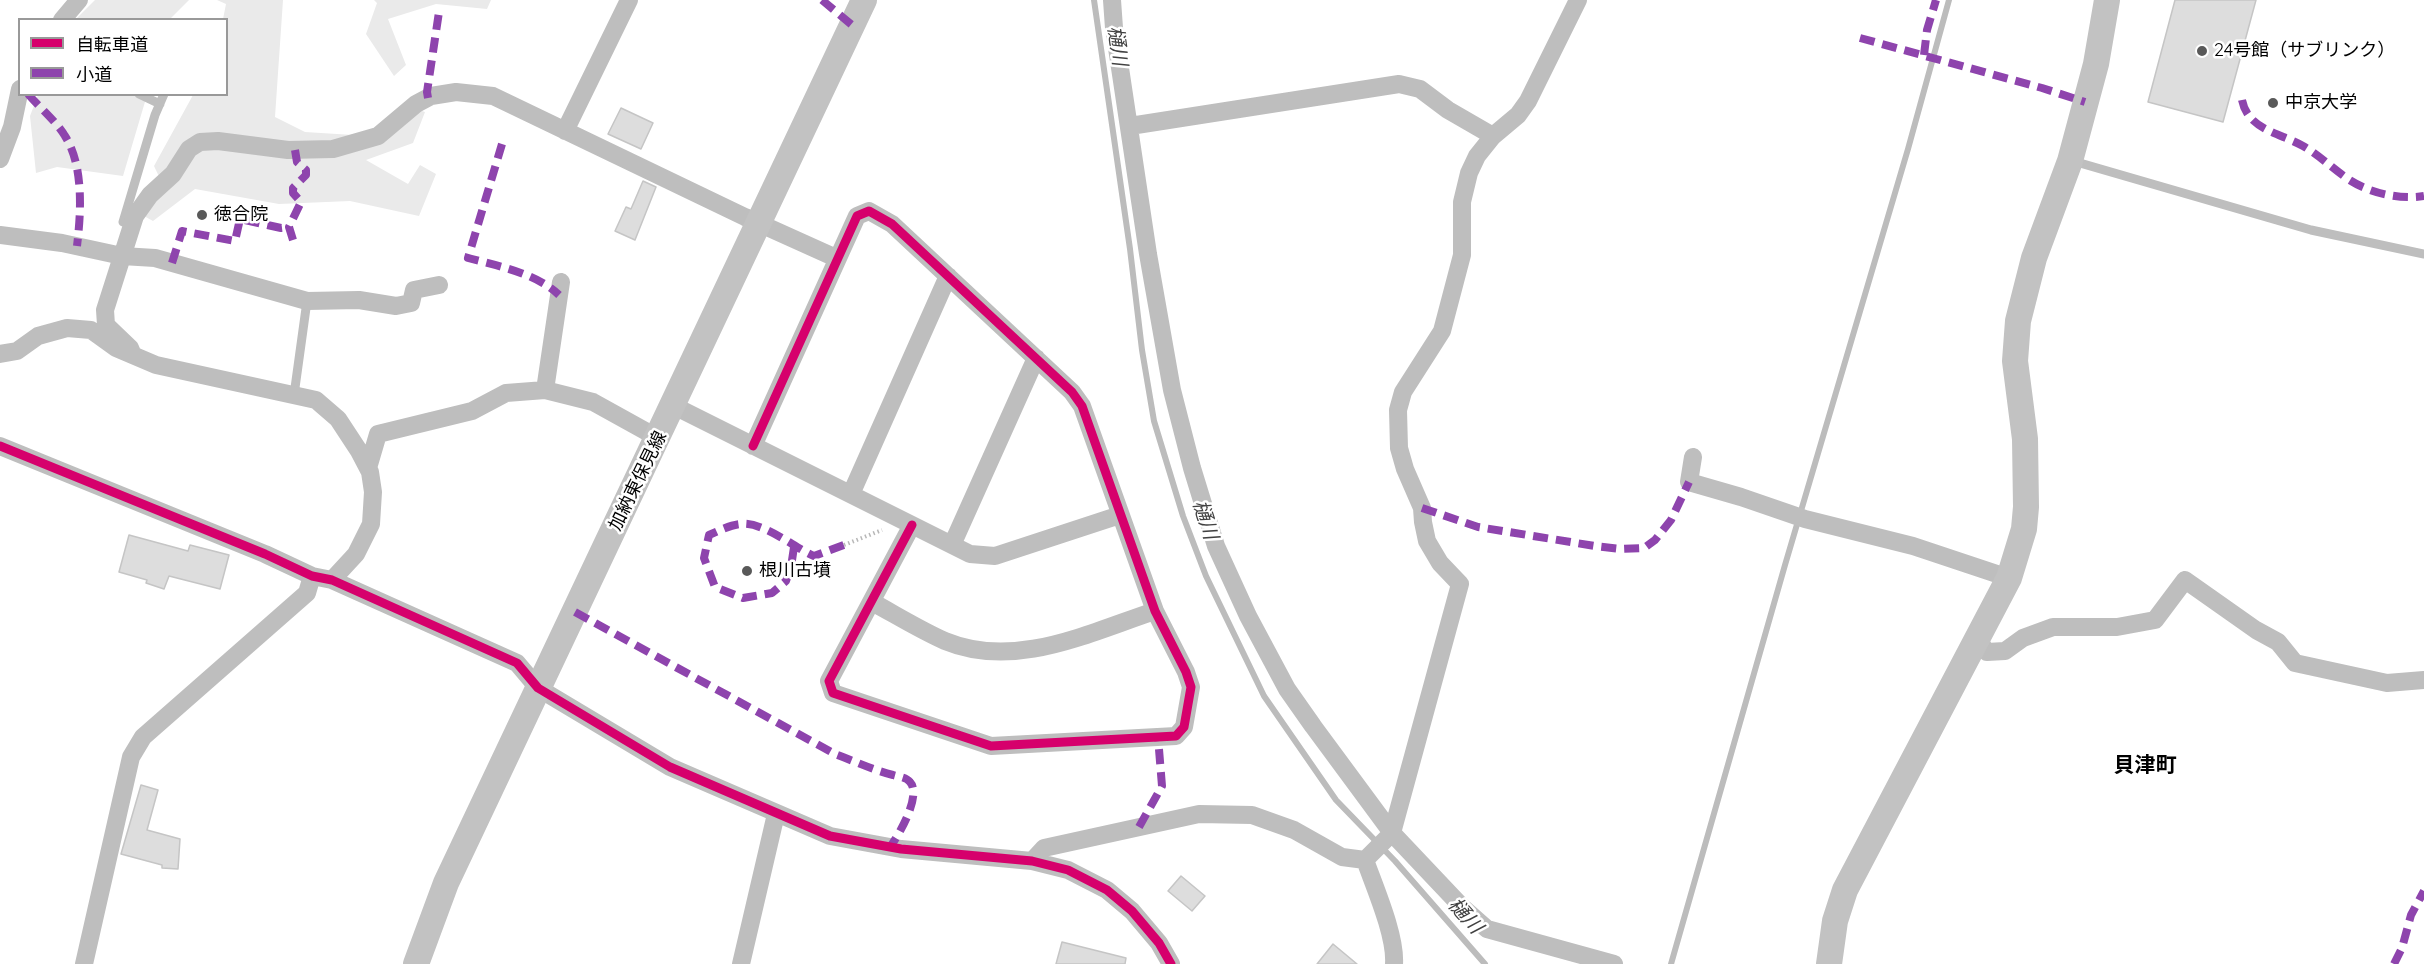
<!DOCTYPE html>
<meta charset="utf-8">
<style>
body{margin:0}
#map{position:relative;width:2424px;height:964px;overflow:hidden;background:#fff;font-family:Quicksand,"Noto Sans JP",sans-serif}
canvas{display:block}
.legend{position:absolute;left:18px;top:18px;width:210px;height:78px;box-sizing:border-box;background:#fff;border:2px solid #999;margin:0;padding:8px 10px;list-style:none;font-size:18px;color:#000}
.legend li{display:flex;align-items:center;gap:12px;height:30px}
.legend b{width:30px;border:2px solid #999}
</style>
<div id="map">
<canvas width="2424" height="964"></canvas>
<ul class="legend">
<li><b style="height:8px;background:#d6006c"></b>自転車道</li>
<li><b style="height:8px;background:#8e44ad"></b>小道</li>
</ul>
</div>
<script>
const ctx = document.querySelector('canvas').getContext('2d');
ctx.lineJoin = 'round';
function paint(path, color) { ctx.fillStyle = color; ctx.fill(path, 'evenodd'); }
function strokePath(path, color, width, dash) { ctx.strokeStyle = color; ctx.lineWidth = width; ctx.lineCap = dash ? 'butt' : 'round'; ctx.setLineDash(dash || []); ctx.stroke(path); }
function write(font, color, halo, rows, align = 'center') {
  ctx.font = font + ' Quicksand,"Noto Sans JP",sans-serif'; ctx.lineWidth = 5; ctx.setLineDash([]); ctx.textBaseline = 'middle'; ctx.strokeStyle = halo; ctx.fillStyle = color; for (const [text, x, y, turn = 0] of rows) {
    ctx.save(); ctx.translate(x, y); ctx.rotate((+turn || 0) * Math.PI / 180); ctx.textAlign = isNaN(turn) ? turn : align; if (halo) ctx.strokeText(text, 0, 0); ctx.fillText(text, 0, 0); ctx.restore();
  }
}
const green = new Path2D(`
 M95,0H189L170,19H76Z
 M217,0H283L275,117L305,132L353,135L376,142L419,110L425,112L413,143L366,160L408,184L420,165L436,174L419,216L350,201L279,204L195,189L153,221L144,216L165,189L154,166L193,95L226,94V20L223,19L226,4Z
 M374,0H491L487,9L436,4L388,19L406,65L394,76L366,34L377,3Z
 M38,95H147L123,176L57,167L36,173L30,116Z`);
const stream = new Path2D(`
 M1094,0L1130,249L1142,350L1154,421L1183,516L1206,576L1264,696L1336,800L1395,861L1485,964
 M1671,964L1785,565L1908,149L1949,0`);
const building = new Path2D(`
 M2175,0H2256L2223,122L2148,102Z
 M621,108L653,123L641,149L608,134Z
 M643,181L656,187L635,240L615,231L626,207L631,209Z
 M129,535L188,551L190,545L229,555L220,589L169,576L164,589L146,583L147,580L119,572Z
 M141,785L158,790L147,830L180,839L178,869L162,868V865L121,854Z
 M1181,876L1205,896L1192,911L1168,891Z
 M1062,942L1126,958L1125,964H1056Z
 M1333,944L1357,964H1317Z`);
const path = new Path2D(`
 M844,545L882,530`);
const lane = new Path2D(`
 M139,94L160,104
 M2073,161L2311,230L2424,254
 M123,222L155,115L164,94
 M294,395L307,301`);
const street = new Path2D(`
 M1112,0L1114,28L1148,254L1172,390L1192,468L1216,546L1248,616L1287,689L1313,726L1392,833L1462,907L1487,929L1614,964
 M62,20L79,0
 M1130,126L1399,84L1420,89L1448,110L1493,136
 M565,131L629,0
 M0,159L12,127L20,89
 M0,235L62,243L122,256L155,258L307,301L359,300L396,306L411,303L414,290L439,285
 M0,354L17,351L38,336L67,328L91,330L116,348L156,365L316,400L338,419L359,451L370,472L373,492L371,524L356,554L332,580
 M133,355L130,348L106,325L105,310L135,216L150,195L173,174L189,149L200,142L218,141L288,150L333,149L378,136L416,104L431,96L456,92L493,96L745,217L836,258
 M545,390L561,282
 M674,406L970,554L995,556L1120,515
 M0,446L265,554L312,576L332,580L517,663L538,688L670,767L830,836L901,849L1032,861L1068,870L1107,890L1132,911L1159,943L1171,964
 M753,446L857,216L869,211L892,224L1072,392L1082,406L1155,611L1186,672L1191,687L1184,727L1176,736L991,746L833,693L829,681L912,525
 M1693,457L1689,482L1741,497L1805,519L1913,546L2009,578
 M368,468L378,434L472,411L506,393L545,390L593,402L658,438
 M851,494L948,276
 M952,545L1036,358
 M872,602C896,615 920,630 945,641C1015,670 1088,633 1155,611
 M1977,639L1987,652L2005,651L2023,638L2053,627H2117L2155,620L2185,580L2256,630L2278,642L2295,663L2387,683L2424,680
 M1365,860L1392,833L1460,584L1440,563L1427,541L1423,522L1422,508L1405,469L1399,448L1398,410L1403,392L1442,331L1462,255V202L1469,173L1477,156L1493,136L1518,115L1528,101L1578,0
 M1365,860C1375,888 1396,936 1394,964
 M1032,861L1044,848L1199,814L1252,815L1294,830L1342,857L1365,860
 M84,964L131,757L143,737L307,593L312,576
 M741,964L776,814`);
const secondary = new Path2D(`
 M416,964L446,883L864,0
 M1829,964L1835,921L1845,890L2009,578L2024,529L2026,507L2025,439L2015,361L2018,321L2034,258L2070,161L2096,64L2107,0`);
const quiet = new Path2D(`
 M822,0L852,25
 M1860,38L2042,88L2085,102
 M1924,55L1927,30L1936,0
 M28,94C40,108 56,121 65,136C84,166 81,213 77,246
 M428,98L427,92L439,12
 M2242,100C2248,130 2280,133 2303,146C2319,155 2332,168 2348,179C2369,193 2400,200 2424,196
 M502,144L468,258C498,266 536,273 559,295
 M293,240L289,227L301,202L293,193V188L306,175V170L297,162L295,150
 M172,263L182,231L235,241L240,219L281,228L289,227
 M1422,508L1478,527L1595,546L1621,549L1644,548L1655,540L1671,520L1689,482
 M794,547L791,567L786,581L772,593L743,598L715,587L704,558L709,535C718,531 730,525 740,524C763,521 793,547 814,556L844,545
 M575,612L835,754C854,761 873,770 893,775C899,777 906,777 910,782C922,795 899,835 890,847
 M1139,827L1162,786L1158,737
 M2394,964L2402,948L2411,915L2424,891`);
const cycleway = new Path2D(`
 M0,446L265,554L312,576L332,580L517,663L538,688L670,767L830,836L901,849L1032,861L1068,870L1107,890L1132,911L1159,943L1171,964
 M753,446L857,216L869,211L892,224L1072,392L1082,406L1155,611L1186,672L1191,687L1184,727L1176,736L991,746L833,693L829,681L912,525`);
const markers = [
 [2202,51,6,"#595959"],
 [2273,103,6,"#595959"],
 [202,215,6,"#595959"],
 [747,571,6,"#595959"]
];
const poiNames = [
 ["24号館（サブリンク）",2214,51],
 ["中京大学",2285,103],
 ["徳合院",214,215],
 ["根川古墳",759,571]
];
const streetNames = [
 ["加納東保見線",638,481,-64]
];
const waterNames = [
 ["樋川",1117,46,82],
 ["樋川",1205,520,72],
 ["樋川",1465,916,48]
];
const quarterNames = [
 ["貝津町",2145,766]
];
paint(green, '#eaeaea');
strokePath(stream, '#bcbcbc', 6);
paint(building, '#ddd');
strokePath(building, '#c5c5c5', 1.5);
strokePath(path, '#b8b8b8', 4, [1.5, 3]);
strokePath(lane, '#bebebe', 9);
strokePath(street, '#bebebe', 18);
strokePath(secondary, '#c2c2c2', 26);
strokePath(quiet, '#8e44ad', 8, [15, 8]);
strokePath(cycleway, '#d6006c', 9);
for (const [x, y, r, color] of markers) { const dot = new Path2D(); dot.arc(x, y, r, 0, 2 * Math.PI); ctx.fillStyle = color; ctx.fill(dot); strokePath(dot, '#fff', 2); }
write('18px', '#000', '#fff', poiNames, 'left');
write('18px', '#000', '#fff', streetNames);
write('italic 20px', '#414141', '#fff', waterNames);
write('bold 21px', '#000', '#fff', quarterNames);
</script>
